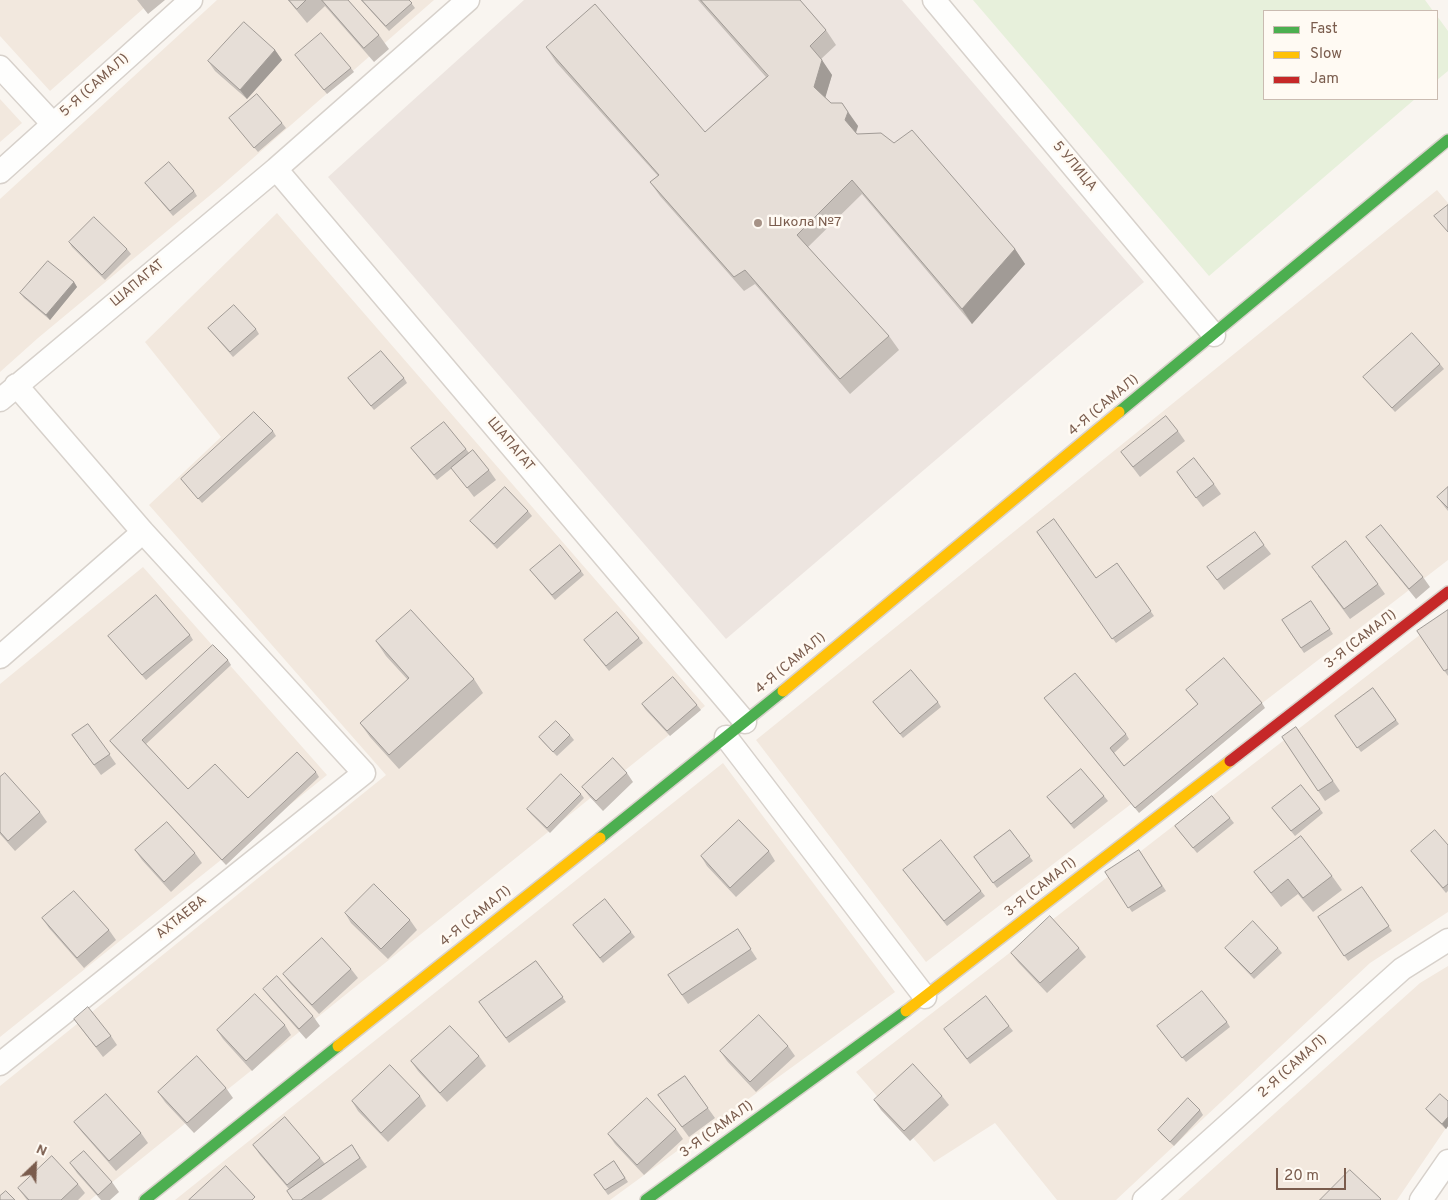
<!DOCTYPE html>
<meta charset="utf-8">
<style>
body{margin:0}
#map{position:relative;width:1448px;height:1200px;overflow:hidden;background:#f9f5f0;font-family:Overpass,sans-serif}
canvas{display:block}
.legend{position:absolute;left:1263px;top:10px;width:175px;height:90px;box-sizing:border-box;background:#fffaf3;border:1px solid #cabbb1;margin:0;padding:6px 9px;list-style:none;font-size:15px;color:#7a5c4d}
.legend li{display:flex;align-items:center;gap:10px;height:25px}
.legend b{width:25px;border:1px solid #cabbb1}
.north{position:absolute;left:10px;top:1140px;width:50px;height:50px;-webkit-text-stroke:4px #fffaf3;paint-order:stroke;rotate:24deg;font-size:14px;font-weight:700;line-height:20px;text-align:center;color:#7a5c4d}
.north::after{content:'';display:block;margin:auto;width:18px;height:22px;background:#7a5c4d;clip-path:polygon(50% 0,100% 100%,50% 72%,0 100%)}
.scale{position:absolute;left:1276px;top:1168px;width:70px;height:22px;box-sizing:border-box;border:2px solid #7a5c4d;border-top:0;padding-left:6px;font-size:15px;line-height:18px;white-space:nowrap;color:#7a5c4d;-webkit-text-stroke:4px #fffaf3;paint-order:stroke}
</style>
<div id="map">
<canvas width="1448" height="1200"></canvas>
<ul class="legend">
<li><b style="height:6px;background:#4caf50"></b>Fast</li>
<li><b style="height:6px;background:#ffc107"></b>Slow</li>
<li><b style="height:6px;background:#c62828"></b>Jam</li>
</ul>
<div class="north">N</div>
<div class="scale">20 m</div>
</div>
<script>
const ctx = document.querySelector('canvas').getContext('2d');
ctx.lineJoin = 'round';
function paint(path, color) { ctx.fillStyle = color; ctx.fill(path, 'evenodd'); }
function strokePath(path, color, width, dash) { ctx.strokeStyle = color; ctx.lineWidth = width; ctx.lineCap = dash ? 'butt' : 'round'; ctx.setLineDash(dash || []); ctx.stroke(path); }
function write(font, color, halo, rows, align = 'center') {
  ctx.font = font + ' Overpass,sans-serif'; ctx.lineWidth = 5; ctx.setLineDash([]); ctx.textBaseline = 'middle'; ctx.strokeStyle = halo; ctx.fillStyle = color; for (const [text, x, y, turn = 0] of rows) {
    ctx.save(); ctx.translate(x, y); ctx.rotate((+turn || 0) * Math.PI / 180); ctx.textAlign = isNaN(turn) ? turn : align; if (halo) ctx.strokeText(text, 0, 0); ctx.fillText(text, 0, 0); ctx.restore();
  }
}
const residential = new Path2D(`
 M0,0H153L50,91L0,36Z
 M217,0H434L220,187L38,338L0,372V199Z
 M0,99L22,123L0,142Z
 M1437,190L1448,203V560L926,962L756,740Z
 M277,213L705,706L90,1200H0V1086L386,775L149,505L221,437L145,342Z
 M143,567L327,775L0,1037V684Z
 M1448,613V912L1370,963L1116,1200H1057L995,1123L934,1162L856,1072Z
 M723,763L895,992L610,1200H175Z
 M1448,966V1125L1397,1200H1178L1420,983Z`);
const industrial = new Path2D(`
 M524,0H902L1144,282L726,639L328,177Z`);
const green = new Path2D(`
 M973,0H1425L1433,11H1264V99H1415L1209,276Z
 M1437,16L1448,31V71L1437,80Z`);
const street = new Path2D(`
 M934,0L1214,335
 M0,67L53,124
 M276,169L745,722
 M0,172L191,0
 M0,400L276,169L468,0
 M0,657L143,532
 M726,737L925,997
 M0,1064L364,773L143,532L16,385
 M1144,1200L1402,969L1448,940
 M1421,1200L1448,1161`);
const fast = new Path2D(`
 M1119,412L1448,140
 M600,838L783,691
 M145,1200L338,1046
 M646,1200L906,1011`);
const slow = new Path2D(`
 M783,691L1119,412
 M906,1011L1230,761
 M338,1046L600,838`);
const jam = new Path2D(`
 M1230,761L1448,592`);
const wall = new Path2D(`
 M137,0H165L148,14Z
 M288,0H348L379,35L389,49L374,62L325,6L307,23Z
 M361,0H409L415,8L389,31Z
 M698,0H800L826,30L836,45L821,59L832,75L825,97L831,103H842L858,126L856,133L1015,249L1025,264L972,324L862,194L808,247L889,336L899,350L850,394L755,284L744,291L660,196L650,182L658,176L556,62L546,47L705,132L766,77Z
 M275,50L282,60L247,99L215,71L208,61Z
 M295,55L351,68L354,72L327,94Z
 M229,118L282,123L286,128L258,152Z
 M145,183L194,191L197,196L173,216Z
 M69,242L127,249L131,254L105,280L72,247Z
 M74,282L77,287L50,320L24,298L20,293Z
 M208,328L256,329L259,334L233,357Z
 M1440,364L1444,369L1395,412L1367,381L1363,377Z
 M348,378H404L407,383L374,410Z
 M273,431L276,436L202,503L181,479Z
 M1178,431L1185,441L1140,477L1121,452Z
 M411,448L466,449L469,453L489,470L496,480L474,497L452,468L437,480Z
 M1177,472L1214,484L1221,494L1203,507Z
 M1448,487V511L1437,497Z
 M528,511L532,516L497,549L474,525L470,521Z
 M1037,532L1096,578L1117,563L1154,616L1116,643Z
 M1366,537L1423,577L1430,587L1416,599L1373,546Z
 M1264,545L1271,554L1224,590L1207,567Z
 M530,570L581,571L584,575L555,600Z
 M1318,576L1378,584L1385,594L1350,619Z
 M1311,601L1333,634L1304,653L1282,620Z
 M1448,610V676L1417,631Z
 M190,635L193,640L146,680L108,636Z
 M639,638L643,643L609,671L584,640Z
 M376,641L474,679L483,693L399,769L370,737L360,723L408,680L386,656Z
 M228,660L231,665L146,744L188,789L248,798L316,772L319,777L226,865L114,746L110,741Z
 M1373,688L1399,724L1361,752L1335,716Z
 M1186,690L1262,703L1265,708L1139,813L1044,698L1126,734L1129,739L1114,753L1124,766L1198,705Z
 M873,702H938L941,707L903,738Z
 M642,704L697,705L701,710L670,736L645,709Z
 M88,724L116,764L101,775L72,735Z
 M1296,727L1340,791L1325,801L1282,737Z
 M570,735L574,740L557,756L543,742L539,737Z
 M627,773L633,782L603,811L589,796L582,787Z
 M0,777L40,812L47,822L15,851L0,834Z
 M581,794L584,798L550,833L531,814L527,809Z
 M1104,796L1108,801L1074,829L1047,797Z
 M1272,808L1320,809L1323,813L1295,836Z
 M1230,818L1234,823L1197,853L1175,826Z
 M1010,830L1033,861L997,888L974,857Z
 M1448,845V891L1446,893L1411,851Z
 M135,850L195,853L202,863L171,892L142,860Z
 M1139,850L1166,891L1132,912L1105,872Z
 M769,851L775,861L736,897L707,866L701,856Z
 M903,870L981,891L985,896L947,926Z
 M1254,872L1332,876L1342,890L1313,912L1298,894L1281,907Z
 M1362,887L1392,931L1348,961L1318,917Z
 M345,913L410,920L417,930L388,959L351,923Z
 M42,918L109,930L116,940L84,968L49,928Z
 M573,925L631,932L635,937L603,963Z
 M744,939L757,959L688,1004L668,975Z
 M1079,948L1086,957L1047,993L1018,962L1011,953Z
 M1225,948H1278L1282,953L1254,979L1229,953Z
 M536,961L566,1002L509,1043L479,1002Z
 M351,969L358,978L319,1014L290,983L283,974Z
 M263,989L313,1016L320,1026L306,1039L270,998Z
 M74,1019L111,1036L117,1045L103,1057Z
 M1227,1022L1230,1027L1186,1062L1161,1031Z
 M285,1025L291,1035L252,1071L223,1039L217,1030Z
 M1009,1026L1013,1031L970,1064L944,1029Z
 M788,1046L795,1056L756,1092L727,1061L720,1051Z
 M479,1056L486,1066L447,1102L418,1071L411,1061Z
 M685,1076L715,1118L689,1137L658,1095Z
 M226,1088L233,1098L194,1133L165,1102L158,1092Z
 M420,1096L426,1106L388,1142L358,1111L352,1101Z
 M942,1096L949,1105L910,1141L881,1110L874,1100Z
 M1448,1101V1126L1446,1129L1430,1114L1426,1109Z
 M1200,1110L1203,1115L1174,1146L1161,1134L1158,1130Z
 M74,1122L141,1133L148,1143L116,1171L81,1131Z
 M676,1129L683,1139L644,1175L615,1144L608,1134Z
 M253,1145L320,1158L325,1164L352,1145L367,1167L321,1200H293L289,1189L260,1155Z
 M614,1161L628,1182L608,1195L594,1175Z
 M70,1163L112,1182L119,1192L110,1200H101L77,1173Z
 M78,1184L85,1193L78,1200H27L18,1188Z`);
const shadedWall = new Path2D(`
 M275,50L282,60L247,99L240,90Z
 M822,60L832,75L824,102L814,87Z
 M848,112L858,126L855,135L845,120Z
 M1015,249L1025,264L972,324L962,309Z
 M74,282L77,287L50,320L46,315Z
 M1448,1117V1126L1446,1129L1442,1124Z`);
const building = new Path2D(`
 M289,0H306L297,9Z
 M322,0H348L379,35L364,48Z
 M362,0H409L412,3L386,26Z
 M701,0H800L826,30L810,46L822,60L814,87L831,103H842L848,112L845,120L857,134L881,133L894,143L912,130L1015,249L962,309L852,180L797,235L889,336L840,379L745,270L734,277L650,182L659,175L546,47L595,4L705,132L768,76Z
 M244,22L275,50L240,90L208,61Z
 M321,33L351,68L324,90L295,55Z
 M257,94L282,123L254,148L229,118Z
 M169,162L194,191L170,211L145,183Z
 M1448,205V232L1434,216Z
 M94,217L127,249L102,275L69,242Z
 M48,261L74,282L46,315L20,293Z
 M234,305L256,329L230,352L208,328Z
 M1412,333L1440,364L1392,408L1363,377Z
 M381,351L404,378L371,406L348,378Z
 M254,412L273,431L198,499L181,479Z
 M1166,416L1178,431L1133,467L1121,452Z
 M444,422L466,449L434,475L411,448Z
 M473,450L489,470L467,488L451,468Z
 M1194,458L1214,484L1196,498L1177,472Z
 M505,487L528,511L494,544L470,521Z
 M1448,487V508L1437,497Z
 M1054,519L1096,578L1117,563L1151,611L1112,639L1037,532Z
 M1381,525L1423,577L1409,589L1366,537Z
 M1255,532L1264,545L1217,580L1207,567Z
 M1346,541L1378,584L1344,609L1312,567Z
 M560,545L581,571L552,595L530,570Z
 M156,595L190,635L142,675L108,636Z
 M1311,601L1330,629L1301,648L1282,620Z
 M411,610L474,679L389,755L360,723L409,678L376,641Z
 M1448,610V669L1444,671L1417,631Z
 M617,612L639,638L606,666L584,640Z
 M213,645L228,660L142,740L188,789L215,764L248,798L297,752L316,772L222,860L110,741Z
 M1224,658L1262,703L1135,808L1044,698L1075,673L1126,734L1110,748L1124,766L1198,704L1186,690Z
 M911,670L938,702L900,734L873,702Z
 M673,677L697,705L667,731L642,704Z
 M1373,688L1396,720L1357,748L1335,716Z
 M556,721L570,735L553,752L539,737Z
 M88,724L110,754L94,765L72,735Z
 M1296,727L1333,781L1318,791L1282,737Z
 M613,758L627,773L596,801L582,787Z
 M1081,769L1104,796L1071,824L1047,797Z
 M5,773L40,812L8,841L0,832V777Z
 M561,774L581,794L547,828L527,809Z
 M1301,785L1320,809L1291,831L1272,808Z
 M1212,796L1230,818L1193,848L1175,826Z
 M739,820L769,851L730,888L701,856Z
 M167,822L195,853L164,882L135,850Z
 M1010,830L1030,856L993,883L974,857Z
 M1435,830L1448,845V884L1443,888L1411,851Z
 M1301,836L1332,876L1303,898L1288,879L1271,893L1254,872Z
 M941,840L981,891L944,921L903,870Z
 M1139,850L1162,886L1128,908L1105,872Z
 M374,884L410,920L381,949L345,913Z
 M1362,887L1389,926L1344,956L1318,917Z
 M74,891L109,930L77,958L42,918Z
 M605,899L631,932L600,958L573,925Z
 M1050,916L1079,948L1040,983L1011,953Z
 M1253,921L1278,948L1251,974L1225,948Z
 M738,929L751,949L682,995L668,975Z
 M322,938L351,969L312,1005L283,974Z
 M536,961L563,997L506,1038L479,1002Z
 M277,976L313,1016L299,1029L263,989Z
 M1202,991L1227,1022L1182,1058L1157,1026Z
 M255,994L285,1025L246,1061L217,1030Z
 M986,996L1009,1026L967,1059L944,1029Z
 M88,1007L111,1036L96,1047L74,1019Z
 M759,1015L788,1046L750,1082L720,1051Z
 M450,1026L479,1056L440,1093L411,1061Z
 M197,1056L226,1088L187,1123L158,1092Z
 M913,1064L942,1096L904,1131L874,1100Z
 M390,1065L420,1096L381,1133L352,1101Z
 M685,1076L708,1108L682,1127L658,1095Z
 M106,1094L141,1133L109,1161L74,1122Z
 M1440,1094L1448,1101V1117L1442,1124L1426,1109Z
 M647,1098L676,1129L637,1165L608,1134Z
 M1188,1098L1200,1110L1170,1142L1158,1130Z
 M285,1117L320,1158L287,1185L253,1145Z
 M352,1145L360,1158L301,1200H293L287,1191Z
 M84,1151L112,1182L98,1195L70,1163Z
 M52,1156L78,1184L61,1200H29L18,1188Z
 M614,1161L625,1178L605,1190L594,1175Z
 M226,1166L255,1197L252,1200H189Z
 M1350,1170L1381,1199L1380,1200H1320Z
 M6,1191L15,1200H0V1196Z`);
const markers = [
 [758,223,5,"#a69286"]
];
const streetNames = [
 ["5-Я (САМАЛ)",95,86,-42],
 ["5 УЛИЦА",1074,167,50],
 ["ШАПАГАТ",138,284,-40],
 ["4-Я (САМАЛ)",1104,406,-40],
 ["ШАПАГАТ",510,445,50],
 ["3-Я (САМАЛ)",1361,640,-38],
 ["4-Я (САМАЛ)",791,664,-40],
 ["3-Я (САМАЛ)",1041,888,-38],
 ["4-Я (САМАЛ)",476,917,-39],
 ["АХТАЕВА",182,918,-39],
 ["2-Я (САМАЛ)",1293,1067,-42],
 ["3-Я (САМАЛ)",717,1130,-36]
];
const poiNames = [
 ["Школа №7",768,223]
];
paint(residential, '#f2e8de');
paint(industrial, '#ede5e0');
paint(green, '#e7f0db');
strokePath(street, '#d7d1cb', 25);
strokePath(fast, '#d9d2cb', 14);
strokePath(slow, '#d9d2cb', 14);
strokePath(jam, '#d9d2cb', 14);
strokePath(street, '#fefefd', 22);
strokePath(fast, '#4caf50', 11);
strokePath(slow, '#ffc107', 11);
strokePath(jam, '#c62828', 11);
paint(wall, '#c6bfb9');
paint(shadedWall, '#a19b96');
paint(building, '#e6ded7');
strokePath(building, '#a19b96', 1);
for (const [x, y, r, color] of markers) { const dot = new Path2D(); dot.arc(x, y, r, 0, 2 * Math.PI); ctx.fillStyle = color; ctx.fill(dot); strokePath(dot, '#fffaf3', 2); }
write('14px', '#7a5c4d', '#fffaf3', streetNames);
write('14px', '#7a5c4d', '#fffaf3', poiNames, 'left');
</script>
